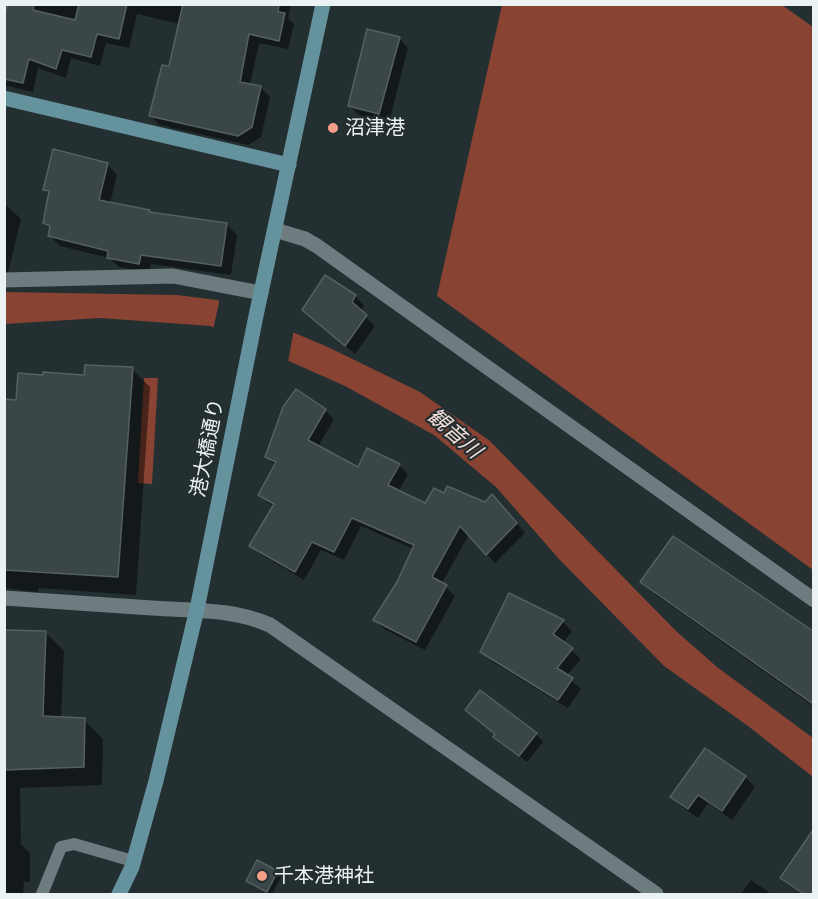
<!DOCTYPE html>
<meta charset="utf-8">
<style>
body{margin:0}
#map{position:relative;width:818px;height:899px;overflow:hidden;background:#242f32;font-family:"Noto Serif",serif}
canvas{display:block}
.frame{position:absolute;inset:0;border:6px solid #ebf2f4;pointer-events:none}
</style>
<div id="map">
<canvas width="818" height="899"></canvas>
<div class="frame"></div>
</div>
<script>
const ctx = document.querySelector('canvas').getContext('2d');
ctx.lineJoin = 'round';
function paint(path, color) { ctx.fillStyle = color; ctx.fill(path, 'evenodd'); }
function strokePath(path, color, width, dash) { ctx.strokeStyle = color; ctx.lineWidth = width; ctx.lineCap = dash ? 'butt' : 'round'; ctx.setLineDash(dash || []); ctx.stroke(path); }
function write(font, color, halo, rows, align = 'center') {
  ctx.font = font + ' "Noto Serif","Noto Sans JP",serif'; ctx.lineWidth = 4.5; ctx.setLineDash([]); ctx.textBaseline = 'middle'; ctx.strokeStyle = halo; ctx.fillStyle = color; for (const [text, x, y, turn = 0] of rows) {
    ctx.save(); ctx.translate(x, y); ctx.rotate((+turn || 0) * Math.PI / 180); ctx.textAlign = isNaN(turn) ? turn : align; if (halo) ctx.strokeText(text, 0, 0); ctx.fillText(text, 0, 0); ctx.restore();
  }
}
const water = new Path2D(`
 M502,5H782L813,27V570L437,296Z
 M5,292L177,295L217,300L330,348L420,392L490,441L676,631L717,667L813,738V777L748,726L664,666L559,559L496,487L434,435L345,386L210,326L100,318L5,324Z
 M144,378H158L152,484L138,483Z`);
const pier = new Path2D(`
 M220,298L294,329L288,362L213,330Z`);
const shadow = new Path2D(`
 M4,4H291L288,18L294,24L288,49L259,43L250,85L260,87L270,97L261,137L248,145L160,125L150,116L170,68L180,24L137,14L129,48L106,43L100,66L71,58L66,78L38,68L33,92L4,85Z
 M399,38L408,48L389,122L359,115L349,105Z
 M107,164L117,175L110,204L149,211L152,214L227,225L237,235L231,275L151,264L149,273L119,267L109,258L60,246L50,236L51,230L44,223L50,195L44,190Z
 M4,203L21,219L8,273L4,272Z
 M355,296L364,305L361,312L375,326L355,354L313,319Z
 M132,369L150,387L136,595L38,588V592L4,588V401L18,402L85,377Z
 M325,410L334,419L318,447L359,469L399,465L408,474L398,492L426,505L445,495L501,505L525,533L495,563L469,534L442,583L455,596L425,650L384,629L375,620L398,582L414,549L361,526L344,560L321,550L304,580L260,554L251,546L274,507L259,495L276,466L267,457Z
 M674,538L814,633V707L656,595L642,582Z
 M509,595L563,622L572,631L563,643L581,659L566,676L581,689L568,708L491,661L482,652Z
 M4,632L46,633L64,651L61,718L84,720L103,739L102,785L20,788L21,844L30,853V882H24L23,894H4Z
 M536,734L543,742L527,762L503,744Z
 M745,777L755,787L732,820L708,803L698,818L681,806L672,796Z
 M812,835L814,894H802L782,878Z
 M277,872L281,877L272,894L252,886L248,881Z
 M751,880L770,893L772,894H741Z`);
const building = new Path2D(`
 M8,4H34L33,10L75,20L79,4H127L119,39L97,34L91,57L62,50L56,69L29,59L23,83L4,79V15Z
 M183,4H279L278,12L285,13L279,41L249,34L240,82L261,86L252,127L238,136L149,116L162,65L169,66Z
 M367,29L400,37L379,114L348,106Z
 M53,149L108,163L99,200L150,210L149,212L227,223L221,266L141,255L139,264L107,258L108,251L48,236L50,226L43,223L49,191L43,190Z
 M325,275L356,295L352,302L367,315L345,346L302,310Z
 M85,365L133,367L118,577L4,570V399L16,400L18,373L43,375V372L84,375Z
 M296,389L326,409L308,440L358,467L367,448L400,464L388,485L425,503L434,488L444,493L447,486L485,502L492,494L517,523L486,555L460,526L432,577L447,585L416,642L373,620L397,582L414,545L352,518L334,552L312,542L295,572L249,546L274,504L258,495L276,462L265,457L283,407Z
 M673,536L813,631V704L640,582Z
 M509,593L564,620L553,634L573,648L557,668L573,678L558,700L480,652Z
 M4,630L46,631L43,716L85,718L84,767L4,770Z
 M480,690L537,733L519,756L493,737L495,734L465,710Z
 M705,748L746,776L722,811L698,795L688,809L670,797Z
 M813,830V894H804L780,878Z
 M257,860L278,871L267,892L246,881Z`);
const lane = new Path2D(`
 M42,894L61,847L74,844L133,861`);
const street = new Path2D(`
 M275,230L305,239L317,246L814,600
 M4,280L173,276L261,293
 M4,598C54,601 103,605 152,608C193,611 231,608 270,625L656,894`);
const secondary = new Path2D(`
 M4,98L289,165
 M119,894L132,867L156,781L197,609L257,311L323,4`);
const markers = [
 [333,128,6,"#f49e88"],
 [262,876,6,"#f49e88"]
];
const poiNames = [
 ["沼津港",345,128],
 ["千本港神社",274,876]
];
const streetNames = [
 ["港大橋通り",208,448,-79]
];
const waterNames = [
 ["観音川",454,434,41]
];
paint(water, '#884332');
paint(pier, '#242f32');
paint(shadow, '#0007');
paint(building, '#3b4649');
strokePath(building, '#546063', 1.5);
strokePath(lane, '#6f7c7f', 12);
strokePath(street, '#6f7c7f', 15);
strokePath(secondary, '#65939d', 15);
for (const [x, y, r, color] of markers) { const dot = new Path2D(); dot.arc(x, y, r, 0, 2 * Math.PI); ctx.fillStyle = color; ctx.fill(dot); strokePath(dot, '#242f32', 2); }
write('20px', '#ebf2f4', '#242f32', poiNames, 'left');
write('20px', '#ebf2f4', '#242f32', streetNames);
write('italic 21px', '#f5dfd9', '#242f32', waterNames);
</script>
